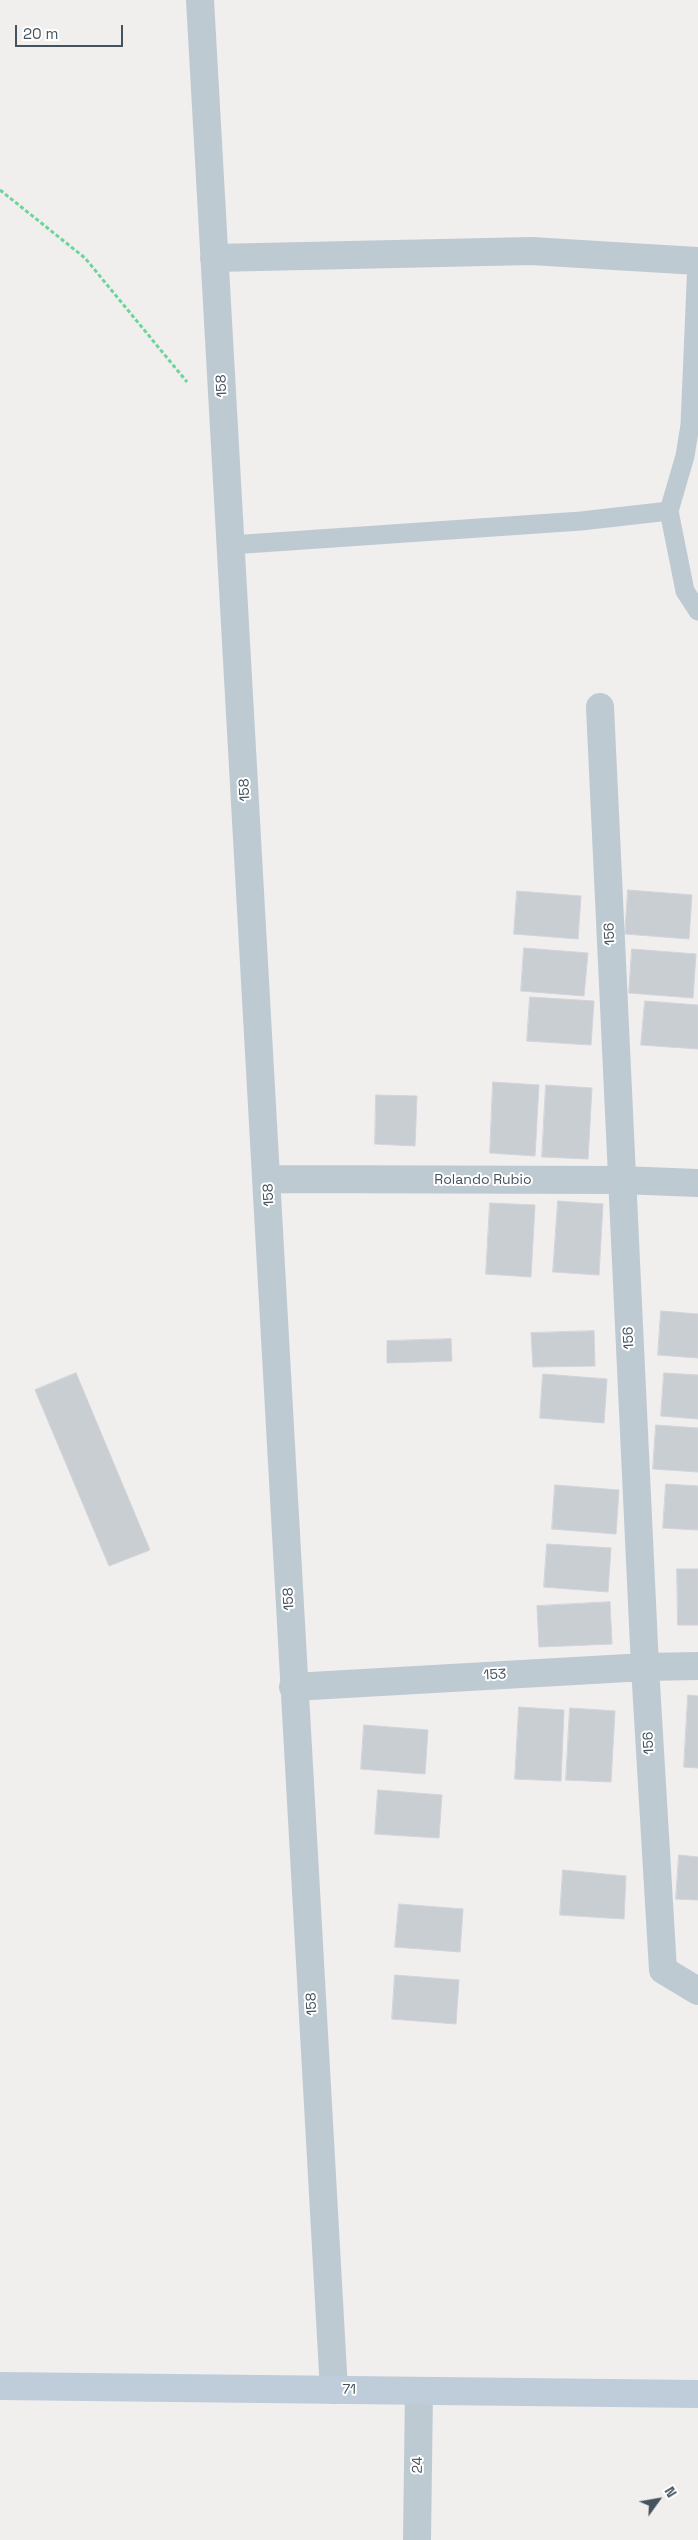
<!DOCTYPE html>
<style>
body{margin:0}
#map{position:relative;width:698px;height:2540px;overflow:hidden;background:#f1eeee;font-family:"Space Grotesk",sans-serif}
canvas{display:block}
.north{position:absolute;left:633px;top:2475px;width:50px;height:50px;-webkit-text-stroke:4px #fff;paint-order:stroke;rotate:58deg;font-size:14px;font-weight:700;line-height:20px;text-align:center;color:#44535d}
.north::after{content:'';display:block;margin:auto;width:18px;height:22px;background:#44535d;clip-path:polygon(50% 0,100% 100%,50% 72%,0 100%)}
.scale{position:absolute;left:15px;top:25px;width:108px;height:22px;box-sizing:border-box;border:2px solid #44535d;border-top:0;padding-left:6px;font-size:15px;line-height:18px;white-space:nowrap;color:#44535d;-webkit-text-stroke:4px #fff;paint-order:stroke}
</style>
<div id="map">
<canvas width="698" height="2540"></canvas>
<div class="north">N</div>
<div class="scale">20 m</div>
</div>
<script>
const ctx = document.querySelector('canvas').getContext('2d');
ctx.lineJoin = 'round';
function paint(path, color) { ctx.fillStyle = color; ctx.fill(path, 'evenodd'); }
function strokePath(path, color, width, dash) { ctx.strokeStyle = color; ctx.lineWidth = width; ctx.lineCap = dash ? 'butt' : 'round'; ctx.setLineDash(dash || []); ctx.stroke(path); }
function write(font, color, halo, rows, align = 'center') {
  ctx.font = font + ' "Space Grotesk",sans-serif'; ctx.lineWidth = 4; ctx.setLineDash([]); ctx.textBaseline = 'middle'; ctx.strokeStyle = halo; ctx.fillStyle = color; for (const [text, x, y, turn = 0] of rows) {
    ctx.save(); ctx.translate(x, y); ctx.rotate((+turn || 0) * Math.PI / 180); ctx.textAlign = isNaN(turn) ? turn : align; if (halo) ctx.strokeText(text, 0, 0); ctx.fillText(text, 0, 0); ctx.restore();
  }
}
const building = new Path2D(`
 M628,890L692,895L689,939L625,934Z
 M517,891L581,896L578,939L514,934Z
 M524,948L588,953L584,996L521,991Z
 M632,949L696,954L693,998L629,993Z
 M530,997L594,1001L591,1045L527,1041Z
 M645,1001L698,1005V1049L641,1045Z
 M493,1082L539,1085L535,1156L490,1153Z
 M546,1085L592,1088L588,1159L542,1157Z
 M376,1095L417,1096L415,1146L375,1144Z
 M558,1201L603,1204L599,1275L553,1272Z
 M490,1203L535,1205L531,1277L486,1274Z
 M661,1311L698,1314V1358L658,1355Z
 M594,1331L595,1366L533,1367L531,1333Z
 M451,1339L452,1361L387,1363V1341Z
 M76,1373L150,1550L109,1566L35,1390Z
 M664,1373L698,1375V1419L661,1416Z
 M543,1374L607,1379L604,1423L540,1418Z
 M656,1425L698,1428V1472L653,1469Z
 M666,1484L698,1486V1530L663,1528Z
 M555,1485L619,1490L616,1534L552,1529Z
 M547,1544L611,1548L608,1592L544,1587Z
 M677,1569H698V1625H678Z
 M610,1602L612,1644L539,1647L537,1606Z
 M688,1695L698,1696V1768L684,1767Z
 M519,1707L564,1710L561,1781L515,1779Z
 M570,1708L615,1711L611,1782L566,1780Z
 M364,1725L428,1730L425,1774L361,1769Z
 M378,1790L442,1795L439,1838L375,1834Z
 M679,1855L698,1857V1900L676,1899Z
 M563,1870L626,1876L624,1919L560,1915Z
 M399,1904L463,1909L460,1952L395,1947Z
 M395,1975L459,1980L456,2024L392,2019Z`);
const path = new Path2D(`
 M0,190L85,258L187,382`);
const lane = new Path2D(`
 M669,511L685,591L698,611
 M231,545L581,521L669,511L685,456L690,425L697,261`);
const street = new Path2D(`
 M200,0L334,2390
 M214,258L531,251L698,261
 M600,707L645,1667L663,1970L698,1991
 M268,1179L621,1180L698,1183
 M293,1687L645,1667L698,1666
 M417,2540L419,2391`);
const secondary = new Path2D(`
 M0,2386L698,2394`);
const streetNames = [
 ["158",222,386,-93],
 ["158",245,790,-93],
 ["156",610,934,-93],
 ["Rolando Rubio",483,1180],
 ["158",269,1195,-93],
 ["156",629,1338,-93],
 ["158",289,1599,-93],
 ["153",495,1675,-3],
 ["156",649,1743,-93],
 ["158",312,2004,-93],
 ["71",349,2390,1],
 ["24",418,2465,-89]
];
paint(building, '#c9ced3');
strokePath(building, '#d1d4da', 1);
strokePath(path, '#6cd599', 3, [4, 2.5]);
strokePath(lane, '#bdcad2', 19);
strokePath(street, '#bdcad2', 28);
strokePath(secondary, '#becdd9', 28);
write('14px', '#44535d', '#fff', streetNames);
</script>
